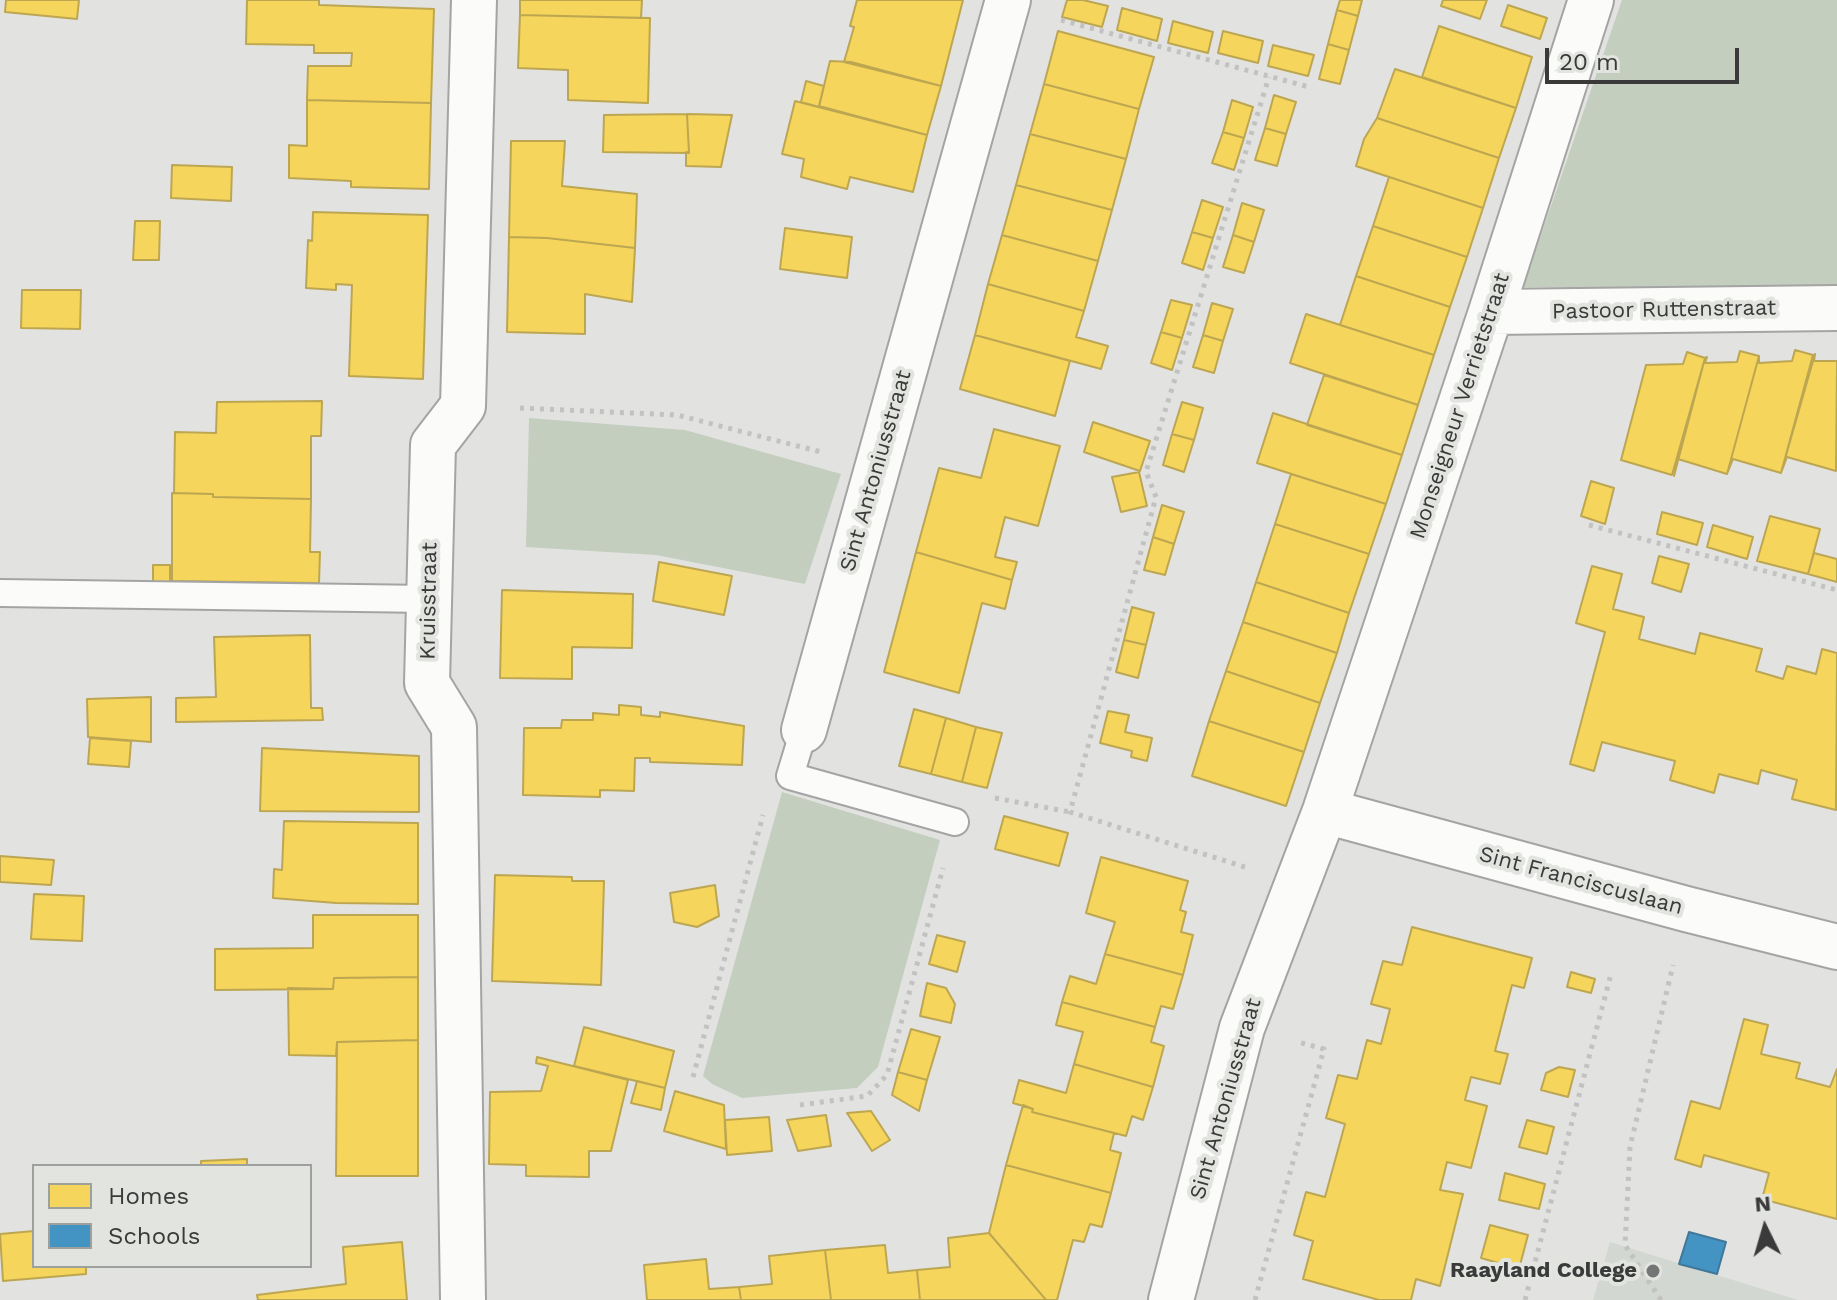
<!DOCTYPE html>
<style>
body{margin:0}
#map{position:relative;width:1837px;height:1300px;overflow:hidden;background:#e2e3e1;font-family:"Work Sans",sans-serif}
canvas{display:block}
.legend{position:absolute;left:32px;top:1164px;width:280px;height:104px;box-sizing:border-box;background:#e2e4e0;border:2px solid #9ea09d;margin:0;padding:10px 14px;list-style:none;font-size:24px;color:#393a39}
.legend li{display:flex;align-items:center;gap:16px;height:40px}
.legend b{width:40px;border:2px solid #9ea09d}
.north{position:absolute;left:1725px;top:1188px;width:80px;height:80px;-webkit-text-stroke:6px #e2e4e0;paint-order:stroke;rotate:355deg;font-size:22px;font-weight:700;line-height:32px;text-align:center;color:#393a39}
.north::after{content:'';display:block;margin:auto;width:28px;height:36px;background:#393a39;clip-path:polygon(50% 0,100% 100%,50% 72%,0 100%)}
.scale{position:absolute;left:1545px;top:48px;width:194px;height:36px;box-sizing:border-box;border:4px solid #393a39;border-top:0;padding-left:10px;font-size:24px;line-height:28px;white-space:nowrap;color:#393a39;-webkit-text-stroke:6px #e2e4e0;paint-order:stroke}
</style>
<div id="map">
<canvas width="1837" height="1300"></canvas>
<ul class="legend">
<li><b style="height:22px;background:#f6d55c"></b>Homes</li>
<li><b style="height:22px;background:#4393c3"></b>Schools</li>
</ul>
<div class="north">N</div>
<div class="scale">20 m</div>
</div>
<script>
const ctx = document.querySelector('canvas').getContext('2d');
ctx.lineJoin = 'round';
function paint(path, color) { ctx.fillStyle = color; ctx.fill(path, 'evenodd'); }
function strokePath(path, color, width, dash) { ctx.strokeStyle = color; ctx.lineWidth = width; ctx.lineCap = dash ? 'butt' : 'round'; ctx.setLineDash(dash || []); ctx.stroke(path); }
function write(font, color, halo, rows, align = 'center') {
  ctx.font = font + ' "Work Sans",sans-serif'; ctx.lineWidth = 8; ctx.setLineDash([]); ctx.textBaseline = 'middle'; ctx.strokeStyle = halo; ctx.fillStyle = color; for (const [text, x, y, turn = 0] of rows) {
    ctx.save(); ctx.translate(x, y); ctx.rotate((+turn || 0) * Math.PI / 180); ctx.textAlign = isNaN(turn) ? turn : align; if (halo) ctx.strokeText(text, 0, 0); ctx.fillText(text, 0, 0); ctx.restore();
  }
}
const built = new Path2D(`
 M1610,1242L1798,1300H1593Z`);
const green = new Path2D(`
 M1622,0H1837V288L1523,287Z
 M529,418L685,430L841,474L805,584L656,555L526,547Z
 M782,792L940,840L878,1067L857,1088L742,1098L712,1084L703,1076Z`);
const homes = new Path2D(`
 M6,0H79L77,19L5,12Z
 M247,0H319V5L434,9L431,103L307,100L308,66H351L352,53H314V45L246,44Z
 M520,0H642L641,18L520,15Z
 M857,0H963L941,86L844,62L854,27L850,26Z
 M1067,0H1083L1108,6L1102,27L1062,17Z
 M1340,0H1362L1358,16L1337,10Z
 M1443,0H1487L1480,19L1441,6Z
 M1508,5L1547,18L1540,39L1501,26Z
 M1122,8L1162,19L1157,41L1117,30Z
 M1337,10L1358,16L1349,50L1328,44Z
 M520,15L650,18L648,103L568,100V70L518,68Z
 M1173,21L1213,32L1208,53L1168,43Z
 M1439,26L1532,57L1516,108L1422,77Z
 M1058,31L1154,57L1139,109L1044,84Z
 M1223,31L1263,41L1258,63L1218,53Z
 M1328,44L1349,50L1340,84L1319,79Z
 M1273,45L1314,55L1308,76L1268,66Z
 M830,61L851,62L941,86L927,135L819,106Z
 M1395,69L1516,108L1499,158L1377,118Z
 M806,81L824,86L819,107L801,102Z
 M1044,84L1139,109L1126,159L1030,134Z
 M1274,95L1296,102L1286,134L1265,128Z
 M307,100L431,103L429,189L351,187V181L289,178V145L307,146Z
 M1232,100L1253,107L1244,138L1223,132Z
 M795,101L927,135L913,192L850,177L847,189L801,177L804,159L782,154Z
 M687,114L689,153L603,152L604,115Z
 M687,114L732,115L721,167L686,166V152L689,153Z
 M1377,118L1499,158L1483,208L1356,166L1364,139Z
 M1265,128L1286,134L1277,166L1255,160Z
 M1223,132L1244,138L1234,170L1212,163Z
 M1030,134L1126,159L1112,210L1016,185Z
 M511,141H565L562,186L637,194L635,248L547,238L509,237Z
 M172,165L232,167L231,201L171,198Z
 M1356,166L1483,208L1467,257L1373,226L1389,177Z
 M1016,185L1112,210L1098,261L1002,235Z
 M1202,200L1223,207L1213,238L1192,232Z
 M1242,203L1264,210L1254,242L1233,235Z
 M313,212L428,215L423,379L349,376L352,285L336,284V290L306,288L308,240L312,241Z
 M135,221H160L159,260H133Z
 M1373,226L1467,257L1450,307L1356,276Z
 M785,228L852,237L847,278L780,269Z
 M1192,232L1213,238L1203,270L1182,263Z
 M1002,235L1098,261L1084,311L988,284Z
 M1233,235L1254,242L1244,273L1223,267Z
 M509,237L547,238L635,248L632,302L585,294V334L507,332Z
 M1356,276L1450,307L1434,355L1340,325Z
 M988,284L1084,311L1076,337L1108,346L1101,369L975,335Z
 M22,290H81L80,329L21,328Z
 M1171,300L1192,305L1182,338L1161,332Z
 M1212,303L1233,309L1223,341L1203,335Z
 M1306,314L1434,355L1418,405L1290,363Z
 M1161,332L1182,338L1172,370L1151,363Z
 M975,335L1070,361L1055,416L960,389Z
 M1203,335L1223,341L1214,373L1193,367Z
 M1795,350L1813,355L1781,473L1733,459L1727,474L1759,356V363L1792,361Z
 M1740,351L1759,356L1727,474L1678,459L1674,476L1705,358L1707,357L1705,363L1737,362Z
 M1687,352L1705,358L1672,475L1621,460L1646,365L1683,364Z
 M1815,354L1814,361H1837L1836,471L1787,457L1781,473Z
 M1324,375L1418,405L1402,455L1307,425Z
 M322,401L321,436H311V499L213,497V494L174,493L175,432L216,433L217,402Z
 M1182,402L1203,408L1194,440L1172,434Z
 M1273,413L1402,455L1386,504L1257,463Z
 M1093,422L1150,441L1140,471L1084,452Z
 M994,429L1060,446L1038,526L1005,517L995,557L1017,562L1012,580L916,552L939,468L981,478Z
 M1172,434L1194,440L1184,472L1163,465Z
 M1139,472L1147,506L1121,512L1112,477Z
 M1291,474L1386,504L1369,554L1275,524Z
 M1591,481L1614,488L1605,524L1581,516Z
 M172,493L213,494V497L311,499L310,552H320L319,583L172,581Z
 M1162,505L1184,512L1174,544L1153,537Z
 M1662,512L1703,523L1697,545L1657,534Z
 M1770,516L1820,529L1808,574L1757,561Z
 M1275,524L1369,554L1349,613L1256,582Z
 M1713,525L1753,537L1747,559L1707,547Z
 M1153,537L1174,544L1165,575L1144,570Z
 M916,552L1012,580L1005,609L982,603L959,693L884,672Z
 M1814,553L1837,559V582L1808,574Z
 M1659,556L1689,564L1681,592L1652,583Z
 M659,562L732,576L724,615L653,601Z
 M153,565H170V583H153Z
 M1592,566L1622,574L1613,609L1644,617L1639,639L1695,654L1700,633L1762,649L1756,671L1783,679L1787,666L1816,674L1822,649L1837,653L1836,810L1792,799L1797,780L1761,770L1758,784L1719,774L1714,793L1670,780L1675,761L1602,742L1594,771L1570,764L1605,632L1576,623Z
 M1256,582L1349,613L1337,653L1243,622Z
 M502,590L633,594L632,648L572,647V679L500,678Z
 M1132,607L1154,613L1146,645L1124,640Z
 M1243,622L1337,653L1320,703L1226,671Z
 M310,635L311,708H322L323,720L176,722V698L216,697L214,637Z
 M1124,640L1146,645L1138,678L1116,672Z
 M1226,671L1320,703L1304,752L1209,721Z
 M151,697V742L88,737L87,699Z
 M619,705L641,707V715L660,717V712L744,726L742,765L650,762V758H635L634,791L600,790V797L523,795L524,728H561L562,720H593V713L619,715Z
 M914,709L946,718L931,774L899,766Z
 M1108,711L1129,715L1125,732L1152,738L1147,761L1131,757L1132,751L1100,743Z
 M946,718L976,727L962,782L931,774Z
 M1209,721L1304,752L1286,806L1192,776Z
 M976,727L1002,733L987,788L962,782Z
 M90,738L131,741L129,767L88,764Z
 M262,748L419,756V812L260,811Z
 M1004,816L1068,833L1059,866L995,849Z
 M284,821L418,823V904L336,903L273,898L274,869L282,870Z
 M0,856L54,860L51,885L0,882Z
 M1101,857L1188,881L1180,910L1186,912L1181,932L1193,935L1183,975L1105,954L1115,922L1086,913Z
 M495,875L572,877V881H604L601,985L492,981Z
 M715,885L719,916L697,927L674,922L670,893Z
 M34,894L84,896L82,941L31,939Z
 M313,915H418V977L334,978L333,989L215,990V949L313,948Z
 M1412,927L1532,958L1524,988L1512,985L1495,1051L1508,1054L1500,1084L1471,1077L1465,1100L1487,1106L1471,1168L1447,1162L1440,1190L1463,1194L1440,1286L1416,1279L1411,1300H1379L1303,1279L1313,1241L1294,1235L1306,1192L1325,1197L1345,1124L1326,1118L1338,1075L1357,1079L1367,1040L1381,1044L1390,1009L1371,1004L1383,961L1402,965Z
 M937,935L965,942L957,972L929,964Z
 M1105,954L1183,975L1173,1009L1161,1006L1155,1027L1062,1002L1070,976L1096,984Z
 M1571,972L1595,979L1591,993L1567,987Z
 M418,977V1040L337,1042L336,1056L289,1055L288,988L333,989L334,978Z
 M927,983L946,988L955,1004L951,1023L920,1016Z
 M1062,1002L1155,1027L1151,1042L1164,1046L1153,1087L1074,1064L1083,1032L1056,1025Z
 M1744,1019L1768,1025L1761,1054L1800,1063L1796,1078L1830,1087L1837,1069V1219L1762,1199L1769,1173L1704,1155L1701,1167L1675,1159L1691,1101L1720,1109Z
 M584,1027L674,1051L665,1088L574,1066Z
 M911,1029L940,1037L927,1080L898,1072Z
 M418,1040V1176H336L337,1042Z
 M537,1057L628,1080L611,1151H589V1177L526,1176V1165L489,1164L490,1092L541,1091L548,1066L536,1063Z
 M1074,1064L1153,1087L1143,1120L1132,1116L1126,1136L1032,1112L1033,1109L1013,1103L1019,1080L1066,1093Z
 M1559,1067L1575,1070L1568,1097L1541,1090L1546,1073Z
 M898,1072L927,1080L919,1111L892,1095Z
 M637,1081L665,1088L661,1110L631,1103Z
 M675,1091L724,1105L726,1149L664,1131Z
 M1023,1105L1033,1109L1032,1112L1114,1133L1110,1150L1121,1153L1111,1193L1006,1165Z
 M871,1111L890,1140L872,1151L847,1113Z
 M826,1115L831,1146L798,1151L787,1120Z
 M769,1117L772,1151L727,1155L725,1120Z
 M1527,1120L1554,1127L1547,1154L1519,1147Z
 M247,1159V1166H201V1161Z
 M1006,1165L1111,1193L1102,1227L1090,1224L1084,1242L1073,1240L1057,1300H1046L989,1233Z
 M1505,1173L1545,1184L1539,1209L1499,1200Z
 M1490,1225L1528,1235L1519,1269L1481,1258Z
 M34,1231V1266H86V1274L3,1281L0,1234Z
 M989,1233L1046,1300H920L917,1270L950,1267L948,1238Z
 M402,1242L407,1300H258L257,1295L346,1284L343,1247Z
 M885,1245L888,1273L917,1270L920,1300H831L825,1250Z
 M825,1250L831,1300H741L739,1287L772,1284L769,1256Z
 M706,1259L709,1289L739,1287L741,1300H647L644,1265Z`);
const schools = new Path2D(`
 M1689,1232L1726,1242L1717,1274L1679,1264Z`);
const path = new Path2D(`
 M1061,20L1309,87
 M520,408L677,415L825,453
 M1589,525L1837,590
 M995,798L1070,812
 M1245,867L1070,812L1156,497L1146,472L1269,77
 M693,1077L763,815
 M800,1105L867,1096L887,1075L943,868
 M1255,1300L1324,1049L1298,1042
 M1525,1300L1611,974
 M1661,1300L1625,1245L1630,1147L1673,965`);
const service = new Path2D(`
 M0,593L429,599
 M804,730L790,776L955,822`);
const minor = new Path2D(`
 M1491,312L1837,308
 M804,730L1008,0
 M1325,811L1686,909L1837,947
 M463,1300L454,727L427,683L433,445L463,406L474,0
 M1171,1300L1242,1028L1325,811L1491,312L1591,0`);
const markers = [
 [1653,1271,8,"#747574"]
];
const streetNames = [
 ["Pastoor Ruttenstraat",1664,310,-1],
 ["Monseigneur Verrietstraat",1460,406,-72],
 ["Sint Antoniusstraat",876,471,-74],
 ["Kruisstraat",429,601,-89],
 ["Sint Franciscuslaan",1581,881,15],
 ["Sint Antoniusstraat",1226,1099,-74]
];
const poiNames = [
 ["Raayland College",1637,1271]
];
paint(built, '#d3d7d1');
paint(green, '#c4cebf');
paint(homes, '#f6d55c');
strokePath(homes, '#bda652', 2);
paint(schools, '#4393c3');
strokePath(schools, '#40789a', 2);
strokePath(service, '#a3a4a3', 30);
strokePath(minor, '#a3a4a3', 48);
strokePath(path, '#c1c2c1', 5, [4, 6]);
strokePath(service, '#fbfbfa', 26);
strokePath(minor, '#fbfbfa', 44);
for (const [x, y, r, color] of markers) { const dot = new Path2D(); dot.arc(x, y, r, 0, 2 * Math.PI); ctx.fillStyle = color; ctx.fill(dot); strokePath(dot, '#e2e4e0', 3); }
write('22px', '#393a39', '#e2e4e0', streetNames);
write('bold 22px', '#393a39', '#e2e4e0', poiNames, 'right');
</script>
